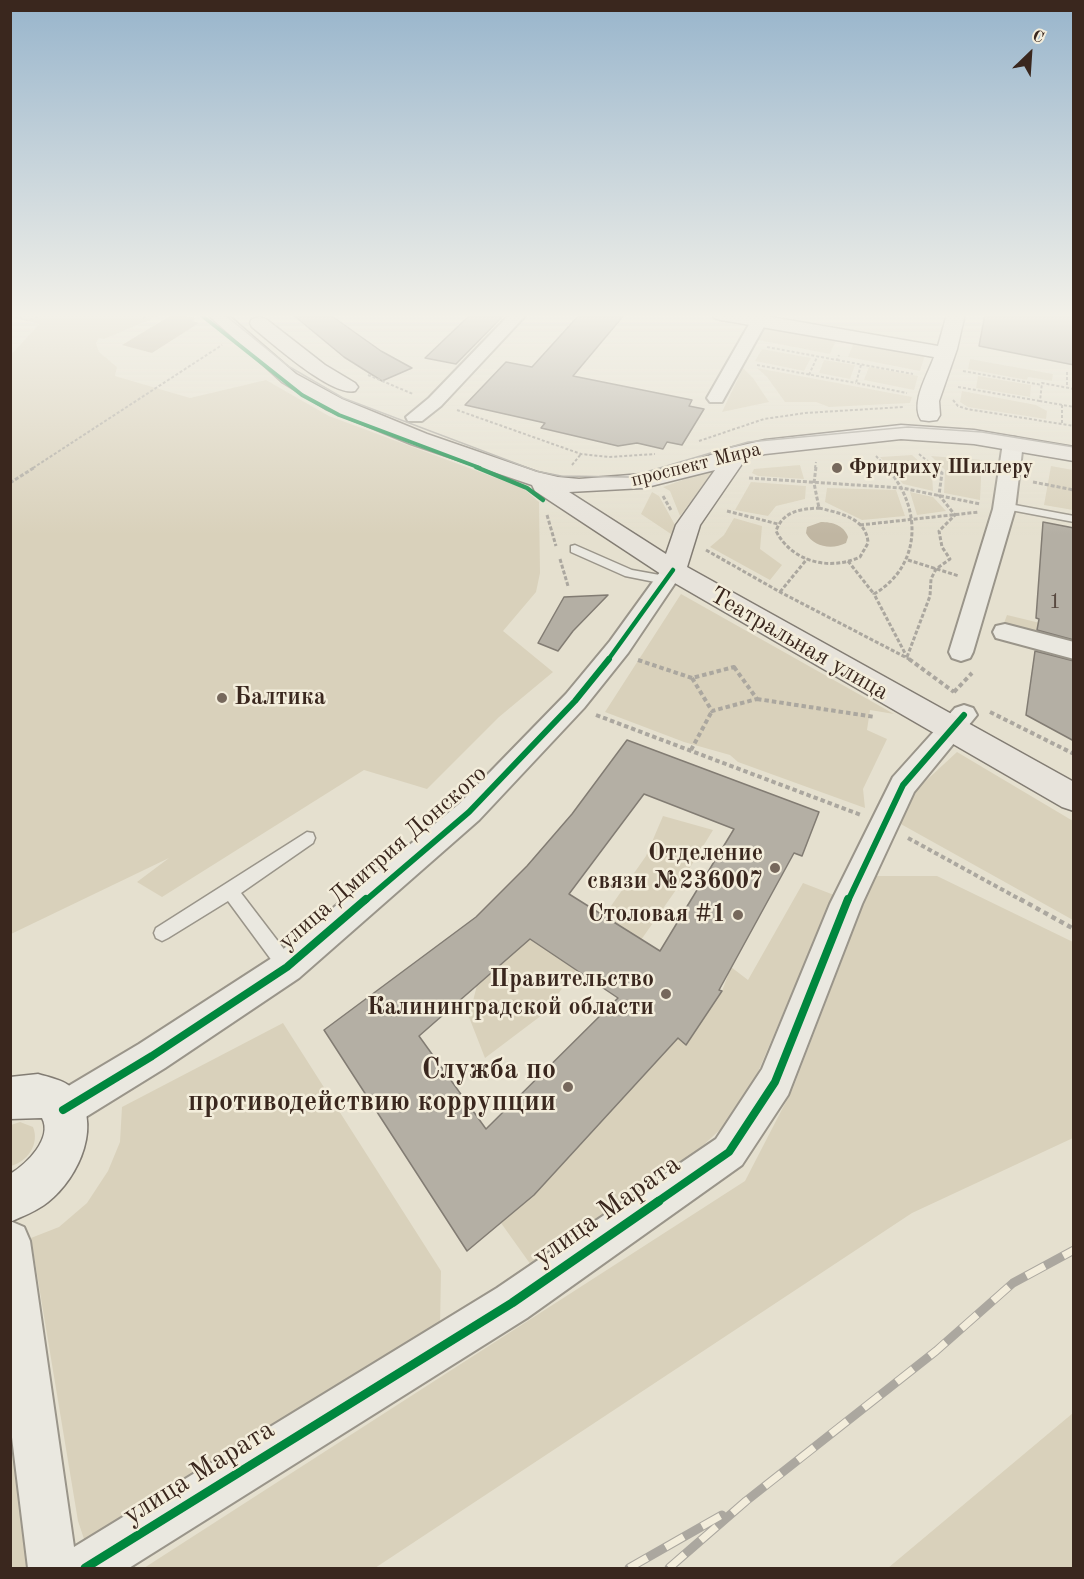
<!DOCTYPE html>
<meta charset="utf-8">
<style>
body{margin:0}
#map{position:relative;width:1084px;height:1579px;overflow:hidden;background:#e5e0cf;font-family:"Old Standard TT",serif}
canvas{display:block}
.frame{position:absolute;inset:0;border:12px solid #3a271e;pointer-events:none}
.north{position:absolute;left:1000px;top:24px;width:60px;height:60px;-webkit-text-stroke:4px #f3eddb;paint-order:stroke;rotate:25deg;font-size:16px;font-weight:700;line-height:24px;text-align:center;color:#3a271e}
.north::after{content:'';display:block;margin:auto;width:21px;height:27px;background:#3a271e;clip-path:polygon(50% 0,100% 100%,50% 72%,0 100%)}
</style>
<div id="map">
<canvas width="1084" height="1579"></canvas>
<div class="frame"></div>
<div class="north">С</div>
</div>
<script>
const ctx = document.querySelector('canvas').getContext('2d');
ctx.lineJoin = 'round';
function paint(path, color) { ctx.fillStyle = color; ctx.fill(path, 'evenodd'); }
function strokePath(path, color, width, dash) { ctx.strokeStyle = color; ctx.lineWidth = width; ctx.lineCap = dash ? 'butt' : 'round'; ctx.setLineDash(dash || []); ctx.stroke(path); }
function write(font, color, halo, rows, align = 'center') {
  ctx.font = font + ' "Old Standard TT",serif'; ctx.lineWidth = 5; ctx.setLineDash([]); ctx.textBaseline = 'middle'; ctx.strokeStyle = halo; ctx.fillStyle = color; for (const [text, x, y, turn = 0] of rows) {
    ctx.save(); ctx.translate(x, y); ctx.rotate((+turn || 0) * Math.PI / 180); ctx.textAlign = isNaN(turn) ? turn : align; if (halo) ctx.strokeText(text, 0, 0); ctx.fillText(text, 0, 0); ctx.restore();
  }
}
const green = new Path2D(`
 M11,314H164L104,339L99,338L96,343L99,352L117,367L115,376L190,398L266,380L329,416L523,488L539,502L540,573L536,592L503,631L553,672L499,717L427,789L364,770L162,897L137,882L169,858L11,934L10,356L39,324L11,317Z
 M764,327L837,338L830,354L758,340Z
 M854,342L925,355L920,371L848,357Z
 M762,349L811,358L804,371L755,361Z
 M970,359L1053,374L1052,381L1028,377L1027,380L968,369Z
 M824,360L855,365L850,379L819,373Z
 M869,367L918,376L914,390L864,380Z
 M743,368L753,378L769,402L722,412Z
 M757,368L912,397L910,403L829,407L816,402H785L767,377Z
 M978,376L1031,385L1030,397L976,388Z
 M962,391L1036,405L1047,411L1046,419L968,407L960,402Z
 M912,455L932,473L933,491L903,484L880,457Z
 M931,456L982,460L980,500L944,493L945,470Z
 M800,465L804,479L758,476L752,473L754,469Z
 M1051,466L1073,470V510L1044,505Z
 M716,468L680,516L670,491L663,487Z
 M751,482L806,486L805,499L776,506L768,516L735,510Z
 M827,488L896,490L905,516L862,520L825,502Z
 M652,492L659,496L675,525L671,534L641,514Z
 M910,492L933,497L946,511L917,515Z
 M734,518L762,526L760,549L782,565L770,580L710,547L724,535Z
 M681,594L894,714L870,710L867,730L887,739L863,789L865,808L738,762L730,755L684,742L605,712Z
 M1007,615L1073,631V643L1004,623Z
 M957,752L1073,821V920L899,823L918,788Z
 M663,816L713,830L678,887L641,940L604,916L646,856Z
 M874,876H937L1073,942V1138L912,1213L375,1568H144L745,1181L793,1088Z
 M803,883L834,895L742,1109L694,1154L536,1272L501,1223L534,1195L678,1038L687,1044L722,991L731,967L748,980Z
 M529,937L576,970L542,1015L485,1058L469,1017L477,985Z
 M283,1023L441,1271L440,1328L85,1542L78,1521L31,1238L59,1227L87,1203L108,1171L120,1142L122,1107Z
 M20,1122L33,1127C40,1144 27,1162 11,1166V1125Z
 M11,1405L29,1568H11Z
 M1073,1413V1568H888Z`);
const water = new Path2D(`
 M173,314L196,318L192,321L199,323L152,353L122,345Z
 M821,522C832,522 844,525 848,537L846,543C832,550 813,547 806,533L807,527Z`);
const building = new Path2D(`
 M292,314H329L381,351L412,368L382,381L344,357Z
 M471,314H505L456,364L425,358Z
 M580,314H625L573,376L692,400L689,406L704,409L682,445L667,442L663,449L637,443L618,446L541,428L545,423L465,405L506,362L532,367Z
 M985,314H1074V365L979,346Z
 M1043,522L1074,528V640L1037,630L1039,619L1036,618Z
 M608,595L573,631L558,651L538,643L564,597Z
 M1035,651L1074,661V741L1026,715Z
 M627,740L819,812L802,856L794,853L719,990L722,991L686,1045L678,1038L534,1195L467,1251L324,1030L476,917L527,866L572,814ZM644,794L734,829L660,951L569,894ZM530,939L618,998L486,1129L419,1036Z`);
const pathFar3 = new Path2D(`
 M139,314L143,318L155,314
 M10,316L29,320L46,314
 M767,347L837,360L839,355
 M837,360L913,374
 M757,365L856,383
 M861,365L856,383L907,393
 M963,371L1042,385
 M1067,372V388
 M368,375L413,394
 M809,375L817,357
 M958,387L1040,401
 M1074,389L1042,383L1040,401L1074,407
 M953,400L958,406L967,409L1074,426
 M1062,405V424
 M457,410L581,454L609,457L655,454
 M699,441L764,419L805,413L903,407
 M919,454L936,468
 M876,456L887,468
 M572,465L581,454
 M33,468L222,345
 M815,468L816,462`);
const pathFar2 = new Path2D(`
 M816,467L814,483L819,508
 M886,467C922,506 923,565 874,594L907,657
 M749,478L902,488L980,504
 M1033,482L1074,490
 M10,483L35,467
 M663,496L671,510
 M819,508C839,513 867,518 868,543L860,557C829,571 792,562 776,531C783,511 800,509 819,508Z
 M727,511L778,524
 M547,515L556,546
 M860,525L979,512
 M706,550L780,592L911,660
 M560,559L568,586
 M908,560L959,576
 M848,561L874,594
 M780,592L807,559
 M907,657L930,596L931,579L936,569L950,559L942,547L939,531L955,515L939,495L942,473L934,467`);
const pathFar1 = new Path2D(`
 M909,659L954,692
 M638,660L692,678
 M734,667L757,699L712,711L692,678Z
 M954,692L972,673
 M757,699L875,717
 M990,712L1074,754
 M596,715L861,815
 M691,750L712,711
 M908,838L1023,901`);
const path = new Path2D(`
 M1020,899L1074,929`);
const lane = new Path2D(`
 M1004,503L1074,516V522L1000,508V504Z
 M575,545L632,570L665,576L671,580L665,584L625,576L571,552V546Z
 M307,832L313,833L315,838L313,843L241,893L293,961L296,967L293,973L287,975L281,973L228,901L168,938L162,941L156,938L154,933L156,928Z`);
const street = new Path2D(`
 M510,314H527L441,406L422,421H408L406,417L429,398Z
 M755,314H771L722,402H710L707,398Z
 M1013,437L1020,439L1023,443L1015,509L973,652L970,658L961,661L952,658L949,652L993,509L1003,443L1006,439Z
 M673,563L681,565L684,570L628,653L584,708L479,820L299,978L165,1068L76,1123L63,1128L50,1123L45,1110L50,1097L139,1044L275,956L459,804L566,694L610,641L665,565Z
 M1005,624L1074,642V659L996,638L993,632L996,626Z
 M964,705L973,708L977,715L914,792L862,904L788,1095L742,1165L527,1318L129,1568H28L10,1421V1221L24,1227L30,1241L74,1547L497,1288L716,1139L762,1069L830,904L893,777L955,708Z`);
const secondary = new Path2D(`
 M712,314H754L938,346L947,314H965L957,349L939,401L940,415L937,420L929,421L921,420C910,403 928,374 934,357L721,320L714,318Z
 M38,1074C48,1077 64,1080 72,1088C105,1121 79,1178 48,1202C37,1211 23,1216 10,1222V1174C27,1164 53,1138 42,1118L10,1119V1077Z`);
const primary = new Path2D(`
 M207,314H227L296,374L342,399L427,434L537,472L558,477L579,479L643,474L686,464L730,448L765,440L901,425L974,430L1074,447V461L974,444L901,439L765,454L746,458L700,525L687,567L1074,782V811L1062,807L673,582L535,491L532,485L411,444L326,409L282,382ZM715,470L676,525L666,554L569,492L643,488Z
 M259,317L266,319L325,365L355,383L358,387L355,391C332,397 272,343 252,327L250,323L252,319Z`);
const tram = new Path2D(`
 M224,314L288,366L343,398L536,471L561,476L629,477L748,442L908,427L982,432L1074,447`);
const rail = new Path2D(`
 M629,1568L722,1515
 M669,1568L746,1501L936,1351L1013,1283L1074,1250`);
const cyclewayFar4 = new Path2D(`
 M200,314L302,395L339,415L480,468`);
const cyclewayFar3 = new Path2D(`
 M476,467L527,488L543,500
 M608,660L673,570`);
const cyclewayFar2 = new Path2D(`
 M365,901L469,812L575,701L609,659
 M848,901L903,785L964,715`);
const cyclewayFar1 = new Path2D(`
 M63,1110L152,1056L287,967L366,899
 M657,1202L729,1152L775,1082L848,899`);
const cycleway = new Path2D(`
 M85,1568L512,1303L659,1201`);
const markers = [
 [837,468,6,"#76685c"],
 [222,698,6,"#76685c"],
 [775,868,6,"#76685c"],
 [738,915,6,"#76685c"],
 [666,994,6,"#76685c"],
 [568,1087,6,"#76685c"]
];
const farStreetnames = [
 ["проспект Мира",696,465,-14]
];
const farPoinames = [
 ["Фридриху Шиллеру",849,468]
];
const numberNames = [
 ["1",1055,602]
];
const streetNames = [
 ["Театральная улица",799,644,30],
 ["улица Дмитрия Донского",383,858,-41]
];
const poiNames = [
 ["Балтика",234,698,"left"],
 ["Отделение",763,854],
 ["связи №236007",763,882],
 ["Столовая #1",726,915],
 ["Правительство",654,980],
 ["Калининградской области",654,1008]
];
const nearPoinames = [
 ["Служба по",556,1071],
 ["противодействию коррупции",556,1103]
];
const nearStreetnames = [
 ["улица Марата",607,1211,-35],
 ["улица Марата",199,1473,-32]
];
paint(green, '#d9d1bb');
paint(water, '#c0b6a2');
paint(building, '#b4afa4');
strokePath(building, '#827c73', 1.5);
strokePath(lane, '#9a958a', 3);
strokePath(street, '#9a958a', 4);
strokePath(secondary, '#827c73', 3);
strokePath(primary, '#827c73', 3);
strokePath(pathFar3, '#aba79f', 2, [3, 2]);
strokePath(pathFar2, '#aba79f', 3, [4, 2]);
strokePath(pathFar1, '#aba79f', 4, [4.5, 3]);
strokePath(path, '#aba79f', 4.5, [5, 4]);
paint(lane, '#eae8e0');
paint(street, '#eae8e0');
paint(secondary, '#eae8e0');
paint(primary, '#e7e3db');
strokePath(tram, '#aba79f', 1.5);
strokePath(rail, '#aba79f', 9);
strokePath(rail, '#f3eddb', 7, [21]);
strokePath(cyclewayFar4, '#00873e', 4);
strokePath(cyclewayFar3, '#00873e', 4.5);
strokePath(cyclewayFar2, '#00873e', 6);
strokePath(cyclewayFar1, '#00873e', 8);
strokePath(cycleway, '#00873e', 9);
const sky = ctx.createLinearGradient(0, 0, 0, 535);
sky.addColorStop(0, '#98b5cc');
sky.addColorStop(0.59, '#f3f1e9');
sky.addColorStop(1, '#f3f1e900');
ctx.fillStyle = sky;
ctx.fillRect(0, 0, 1084, 535);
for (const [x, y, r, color] of markers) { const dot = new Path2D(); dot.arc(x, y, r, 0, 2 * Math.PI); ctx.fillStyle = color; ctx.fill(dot); strokePath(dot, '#f3eddb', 2); }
write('20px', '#3a271e', '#f3eddb', farStreetnames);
write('bold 20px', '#3a271e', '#f3eddb', farPoinames, 'left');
write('21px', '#584940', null, numberNames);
write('24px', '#3a271e', '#f3eddb', streetNames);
write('bold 24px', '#3a271e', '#f3eddb', poiNames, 'right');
write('bold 28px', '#3a271e', '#f3eddb', nearPoinames, 'right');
write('28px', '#3a271e', '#f3eddb', nearStreetnames);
</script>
